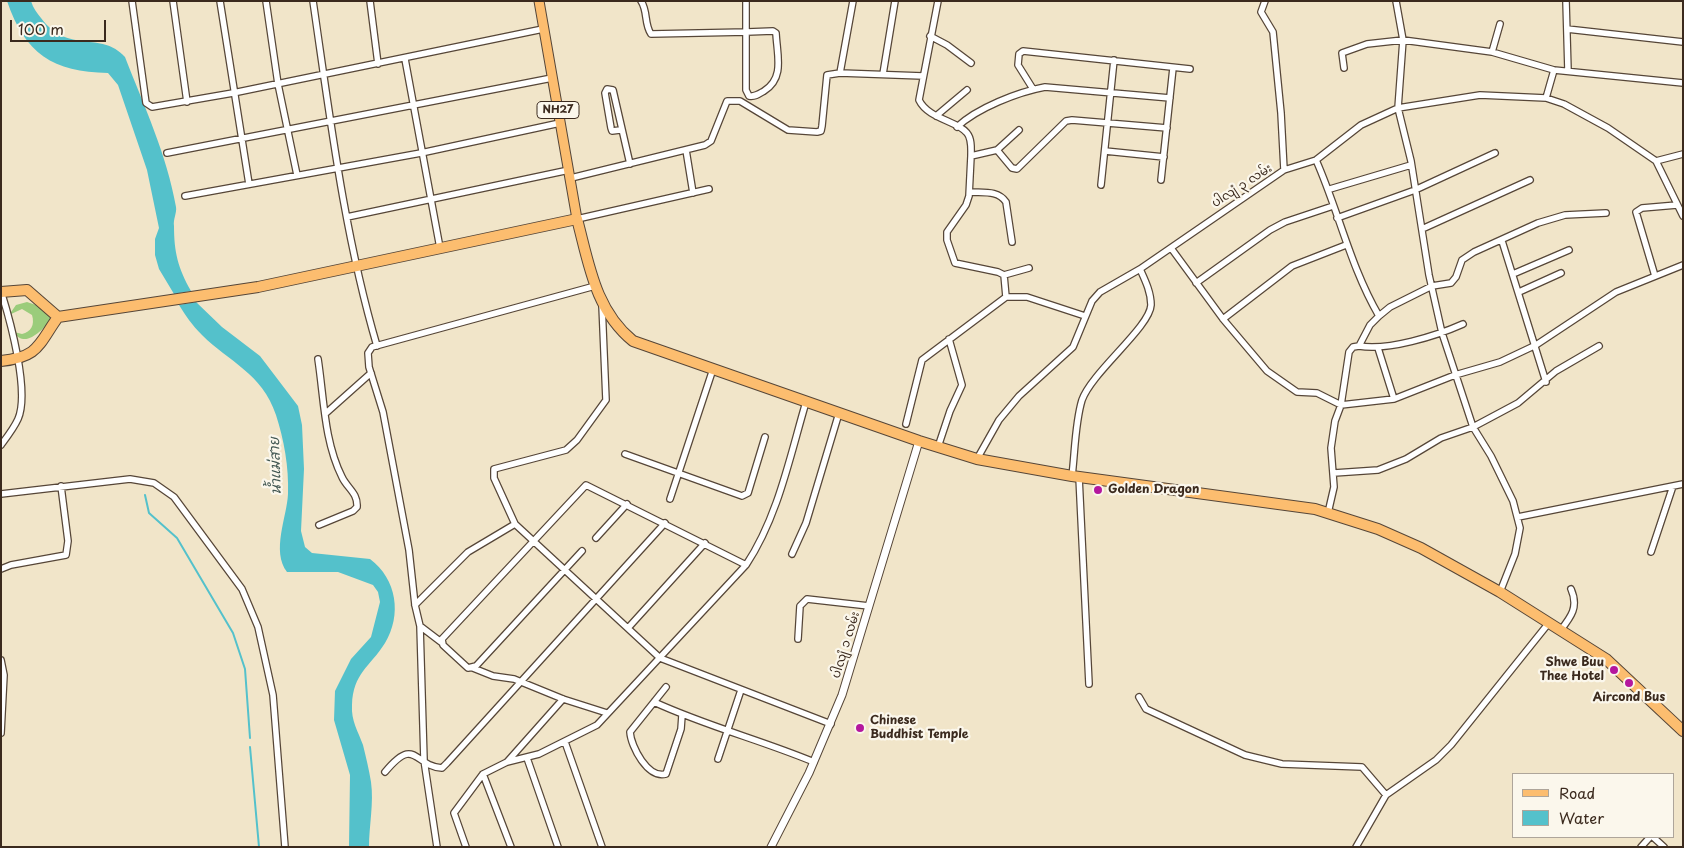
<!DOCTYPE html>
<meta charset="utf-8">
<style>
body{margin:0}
#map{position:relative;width:1684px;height:848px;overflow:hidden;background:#f1e5c9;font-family:"Playpen Sans",sans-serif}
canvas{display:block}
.frame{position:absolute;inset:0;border:2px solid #3b2a1e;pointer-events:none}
.legend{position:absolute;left:1512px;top:773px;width:162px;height:65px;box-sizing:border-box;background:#fbf7ec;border:1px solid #aea59a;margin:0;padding:6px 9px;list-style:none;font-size:15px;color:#3b2a1e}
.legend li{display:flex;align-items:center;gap:10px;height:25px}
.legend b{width:25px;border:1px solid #aea59a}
.scale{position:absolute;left:10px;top:20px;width:96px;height:22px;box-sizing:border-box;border:2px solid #3b2a1e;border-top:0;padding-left:6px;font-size:15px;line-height:18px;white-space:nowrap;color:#3b2a1e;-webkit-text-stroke:4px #fbf7ec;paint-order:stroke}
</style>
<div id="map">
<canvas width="1684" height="848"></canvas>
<div class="frame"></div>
<ul class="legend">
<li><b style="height:6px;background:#fcbd6f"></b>Road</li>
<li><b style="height:14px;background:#54c1cb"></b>Water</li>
</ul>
<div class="scale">100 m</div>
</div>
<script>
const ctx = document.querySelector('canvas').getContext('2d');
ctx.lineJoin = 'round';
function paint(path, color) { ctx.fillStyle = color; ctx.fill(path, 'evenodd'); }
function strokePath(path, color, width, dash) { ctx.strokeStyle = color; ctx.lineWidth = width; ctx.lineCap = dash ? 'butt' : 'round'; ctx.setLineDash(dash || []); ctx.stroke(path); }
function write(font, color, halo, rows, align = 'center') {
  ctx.font = font + ' "Playpen Sans","Noto Sans Myanmar","Playpen Sans Thai",sans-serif'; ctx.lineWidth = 4.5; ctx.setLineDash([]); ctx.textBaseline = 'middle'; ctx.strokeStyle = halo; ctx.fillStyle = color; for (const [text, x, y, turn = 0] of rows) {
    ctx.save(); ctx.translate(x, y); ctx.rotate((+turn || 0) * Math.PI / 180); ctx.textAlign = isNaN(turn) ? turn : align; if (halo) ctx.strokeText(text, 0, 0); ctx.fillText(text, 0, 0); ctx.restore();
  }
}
const green = new Path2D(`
 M27,302L36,305L51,315L52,319C43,329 25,350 14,332L22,334C31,332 35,325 32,315L22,309L9,315L16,305Z`);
const water = new Path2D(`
 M7,1H31C33,8 37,13 41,18C68,55 101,30 125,57C144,106 167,155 176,207C177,213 173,219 174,226C174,252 178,268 191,291L174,294L159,269L155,255V239L159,228L147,170L118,85L108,73C53,72 25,54 7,1Z
 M196,302L222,327L260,356L298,406L302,425L304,469L301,531L305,547L312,553L370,559C397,579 402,615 385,643C370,667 353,673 352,705C351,721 358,731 363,745C366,757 369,770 371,782C374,803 369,826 369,847H349L350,775L334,720L335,691L351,659L371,637L380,602L378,592L373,585L338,572H287C271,551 287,517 288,494C289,467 284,440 276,415C262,373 229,362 202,335C192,325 186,316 179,305Z`);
const stream = new Path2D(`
 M145,495L149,513L177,538L233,633L245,669L250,738
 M250,747L259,847`);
const minor = new Path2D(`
 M132,1L146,103L152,107L233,93L543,29
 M173,1L187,102
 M220,1L249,184
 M266,1L278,84L297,175
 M313,1C330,117 344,234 377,346
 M370,1L378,64
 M641,1C648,11 644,24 651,34L747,32L773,31L776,33C777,55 785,78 764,91C759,94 755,97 749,96L746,90V1
 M938,1L919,100C928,119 958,121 967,133C972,139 971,149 971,156L997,150L1019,130
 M1265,1L1261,12L1273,32L1281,113L1284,170
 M1396,1L1403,40L1398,108L1411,161L1429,275L1442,333L1473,427L1491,456L1513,501L1520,528L1515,554L1500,592
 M1566,1L1568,71
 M1567,29L1683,42
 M930,36L947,45L971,63
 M1492,52L1500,24
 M405,59L440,248
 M1344,68L1342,53L1367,44L1403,40L1492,52L1554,70L1683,83
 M840,73L853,1
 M883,74L895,1
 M1033,89L1018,65L1019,54L1023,51L1190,69
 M1546,98L1554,70
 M936,116L967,90
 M957,127C977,108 1018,92 1045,87L1170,98
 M620,130L612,131L611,128L605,93L607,89L613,90L630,164
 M686,150L693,193
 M997,150L1012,168L1017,169L1066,121L1072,120L1167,128
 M1105,151L1164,157
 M167,153L552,78
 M971,156L969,196L966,205L947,232V240L955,263L998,272L1004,275L1029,268
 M1316,160C1339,212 1350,266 1379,316
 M1656,161L1683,216
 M571,178L705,145L711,141L727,101H740L788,130L817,132L821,131L822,126L827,75L840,73L923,76
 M1161,180L1173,68
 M1101,185L1114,60
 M1330,189L1411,165
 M970,192C983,193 998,190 1006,202L1012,242
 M185,196L421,153L560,123
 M347,217L569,170
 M1337,218L1415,190L1495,153
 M577,219L709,189
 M1422,229L1530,180
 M1502,241L1546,382
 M1171,248L1223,319L1267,371L1297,392L1317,393L1341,405L1394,399L1455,375L1500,362L1536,345L1616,292L1683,265
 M1513,274L1569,250
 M1004,275L1006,297
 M1655,276L1636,212L1642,208L1677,205
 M1196,283L1270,230L1285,222L1333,206
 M1,291C10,320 30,392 18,419C14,428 7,437 1,445
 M1519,292L1561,273
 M602,305L606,400L577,440L566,450L494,469V478L515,524L660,658L831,724
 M1223,319L1292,266L1346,245
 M1359,346C1388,351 1436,336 1463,324
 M1378,348L1394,399
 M318,359C324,398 324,441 342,477C347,488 358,493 357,507L353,511L319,525
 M325,414L371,373
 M906,424L922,360L1006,297H1027L1085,316
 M938,447L950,411L962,385L949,339
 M625,454L742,496L748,493L765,437
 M977,459L999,420L1019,396L1073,347L1092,301L1100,292L1140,269L1284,170L1316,160L1361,125L1398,108L1480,95L1546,98L1564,104L1608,128L1656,161L1683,154
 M1334,473L1378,470L1406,459L1441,438L1473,427L1518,403L1556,371L1599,346
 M1072,476C1075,452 1075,423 1082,400C1092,372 1150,327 1151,305C1151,292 1145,280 1140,269
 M1079,477L1089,684
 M1,494L130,479L154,483L174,497L242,589L258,627L273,695L285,847
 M670,499L713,369
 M1328,513L1334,487L1331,448L1335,421L1341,405L1349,352L1353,347L1359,346L1370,325L1379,316L1390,307L1432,286L1451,283L1456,277L1462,260L1474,252L1538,223L1565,215L1606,213
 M1518,517L1683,484
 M596,538L627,504
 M582,551L476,666L468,668L443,645L442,639L586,485L746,565
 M1651,552L1673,486
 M792,554L806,523L839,413
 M1,569L11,565L66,555L68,541L61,486
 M415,605L468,552L515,524
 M420,626L424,760L437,847
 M628,628L705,543
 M1560,631C1571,617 1579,607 1571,589
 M798,639L800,606L807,599L869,606
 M441,642L420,626L415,605L409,550L383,412L369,367L368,353L372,347L595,286
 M1,660L4,675L1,733
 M473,668L493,676L514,679L563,699L607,713
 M666,687L630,732C631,747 648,779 666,774L681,729L682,715
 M1139,697L1146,709L1245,755L1282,764L1362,767L1386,795
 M654,702C706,726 761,740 814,762
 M565,742L602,847
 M527,758L558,847
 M718,759L741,690
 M507,762L563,699
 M385,772C416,735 413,766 442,768L447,763L665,523
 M483,774L511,847
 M1653,837L1664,847
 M466,847L454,813L483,774L507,762L539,754L597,725L746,565C778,517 790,456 806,402
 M1356,847L1386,795L1436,760L1451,745L1548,624
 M1641,847L1650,837`);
const tertiary = new Path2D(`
 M771,847L809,773L842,695L919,441`);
const primary = new Path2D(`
 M539,1L577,219`);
const trunk = new Path2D(`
 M1,292L27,290L58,317
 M1,361C39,357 38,345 58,317L258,287L577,219C589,264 595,310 633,341L919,441L977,459L1072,476L1315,509L1378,529L1421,548L1500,592L1606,659L1683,731`);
const markers = [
 [1098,490,5,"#b5179e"],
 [1614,670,5,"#b5179e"],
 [1629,683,5,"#b5179e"],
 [860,728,5,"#b5179e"]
];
const shields = [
 [558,110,42]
];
const shieldNames = [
 ["NH27",558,110]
];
const streetNames = [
 ["ပါလျံ ၃ လမ်း",1242,186,-33],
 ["ပါလျံ ၁ လမ်း",846,645,-73]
];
const poiNames = [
 ["Golden Dragon",1108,490],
 ["Shwe Buu",1604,663,"right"],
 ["Thee Hotel",1604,677,"right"],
 ["Aircond Bus",1629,698,"center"],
 ["Chinese",870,721],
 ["Buddhist Temple",870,735]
];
const waterNames = [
 ["น้ำแม่สาย",276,466,-92]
];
paint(green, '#9bcc7b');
paint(water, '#54c1cb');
strokePath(stream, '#54c1cb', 2);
strokePath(minor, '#564638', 8);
strokePath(tertiary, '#564638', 9);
strokePath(primary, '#564638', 11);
strokePath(trunk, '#564638', 12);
strokePath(minor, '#fff', 5.5);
strokePath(tertiary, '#fff', 7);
strokePath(primary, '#fcbd6f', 9);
strokePath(trunk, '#fcbd6f', 10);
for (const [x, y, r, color] of markers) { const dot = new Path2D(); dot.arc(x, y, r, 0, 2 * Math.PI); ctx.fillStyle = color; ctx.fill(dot); strokePath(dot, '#fbf7ec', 2); }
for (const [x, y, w] of shields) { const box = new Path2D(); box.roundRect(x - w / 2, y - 8.5, w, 17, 4); ctx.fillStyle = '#fbf7ec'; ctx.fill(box); strokePath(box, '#3b2a1e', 1); }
write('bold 11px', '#3b2a1e', null, shieldNames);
write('12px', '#3b2a1e', '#fbf7ec', streetNames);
write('bold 12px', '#3b2a1e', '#fbf7ec', poiNames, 'left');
write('italic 14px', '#425752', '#fbf7ec', waterNames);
</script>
